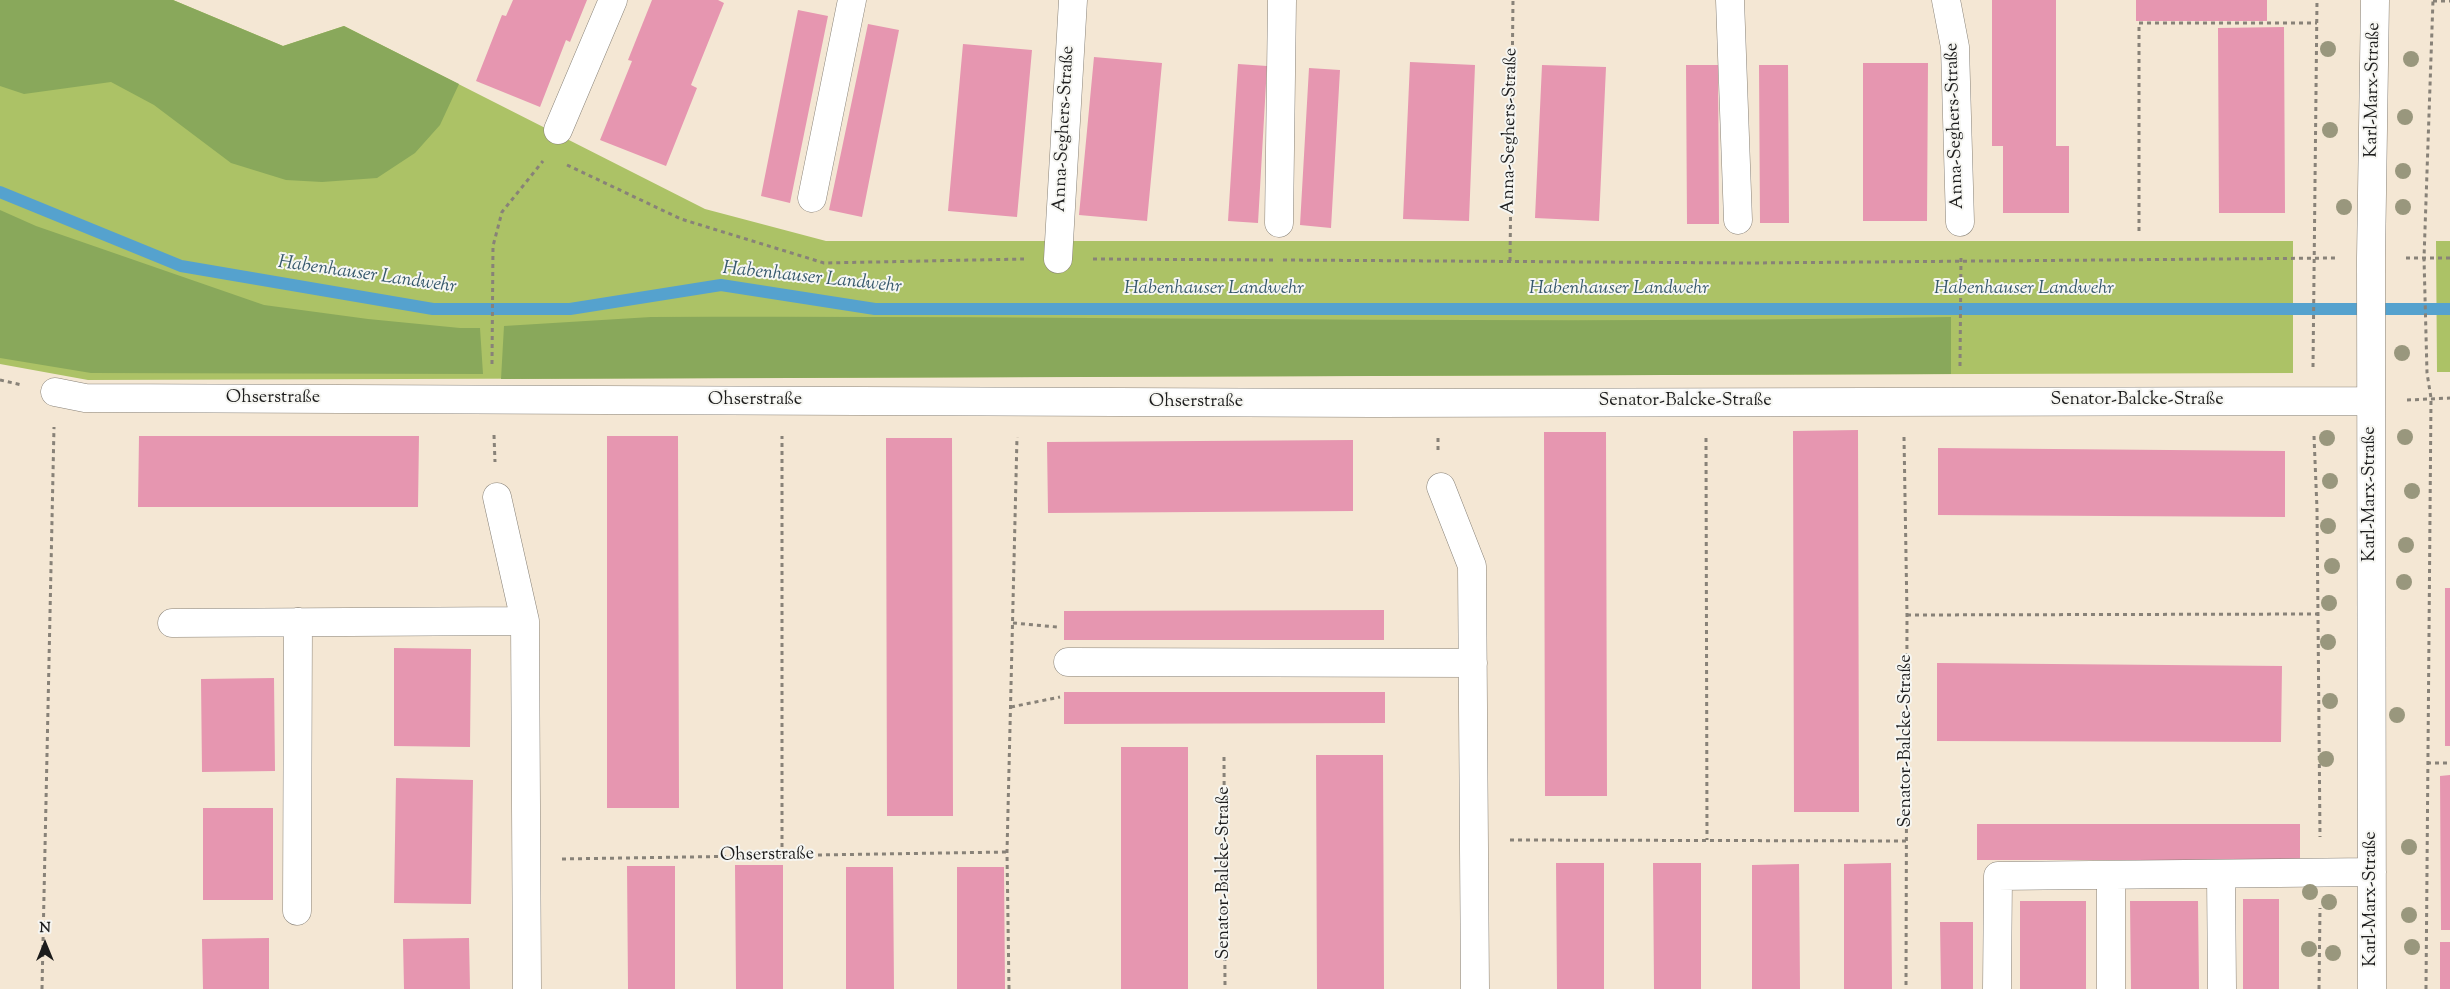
<!DOCTYPE html>
<meta charset="utf-8">
<style>
body{margin:0}
#map{position:relative;width:2450px;height:989px;overflow:hidden;background:#f4e7d4;font-family:"Sorts Mill Goudy",serif}
canvas{display:block}
.north{position:absolute;left:20px;top:919px;width:50px;height:50px;-webkit-text-stroke:4px #f6f6f2;paint-order:stroke;rotate:0deg;font-size:14px;font-weight:700;line-height:20px;text-align:center;color:#1c1c1c}
.north::after{content:'';display:block;margin:auto;width:18px;height:22px;background:#1c1c1c;clip-path:polygon(50% 0,100% 100%,50% 72%,0 100%)}
</style>
<div id="map">
<canvas width="2450" height="989"></canvas>
<div class="north">N</div>
</div>
<script>
const ctx = document.querySelector('canvas').getContext('2d');
ctx.lineJoin = 'round';
function paint(path, color) { ctx.fillStyle = color; ctx.fill(path, 'evenodd'); }
function strokePath(path, color, width, dash) { ctx.strokeStyle = color; ctx.lineWidth = width; ctx.lineCap = dash ? 'butt' : 'round'; ctx.setLineDash(dash || []); ctx.stroke(path); }
function write(font, color, halo, rows, align = 'center') {
  ctx.font = font + ' "Sorts Mill Goudy",serif'; ctx.lineWidth = 4; ctx.setLineDash([]); ctx.textBaseline = 'middle'; ctx.strokeStyle = halo; ctx.fillStyle = color; for (const [text, x, y, turn = 0] of rows) {
    ctx.save(); ctx.translate(x, y); ctx.rotate((+turn || 0) * Math.PI / 180); ctx.textAlign = isNaN(turn) ? turn : align; if (halo) ctx.strokeText(text, 0, 0); ctx.fillText(text, 0, 0); ctx.restore();
  }
}
const green = new Path2D(`
 M0,0H173L283,46L344,26L705,209L826,241H2293V373L88,380L0,364Z
 M2436,241H2450V372H2437Z`);
const forest = new Path2D(`
 M0,0H173L283,46L344,26L459,84L440,125L415,153L377,178L322,182L286,180L231,163L154,105L111,82L24,94L0,86Z
 M0,210L36,226L264,305L368,319L460,328H480L483,374L91,373L0,358Z
 M651,317C1084,315 1518,325 1951,317V374L501,379L504,326Z`);
const stream = new Path2D(`
 M0,192L181,266L433,309H570L721,285L875,309H2450`);
const building = new Path2D(`
 M513,0H587L570,42L566,40L540,107L476,81L502,15L506,16Z
 M652,0H718L724,3L691,85L697,88L666,166L600,140L632,61L628,60Z
 M1992,0H2056V146H2069V213H2003V146H1992Z
 M2136,0H2267V21H2136Z
 M798,10L828,16L790,203L761,196Z
 M868,24L899,30L862,217L829,210Z
 M2284,27L2285,213H2219L2218,28Z
 M963,44L1032,50L1017,217L948,211Z
 M1094,57L1162,63L1147,221L1079,215Z
 M1410,62L1475,65L1469,221L1403,219Z
 M1863,63H1928L1927,221H1863Z
 M1238,64L1267,66L1258,223L1228,221Z
 M1542,65L1606,67L1599,221L1535,218Z
 M1686,65H1718L1719,224H1687Z
 M1759,65H1788L1789,223H1760Z
 M1309,68L1340,70L1331,228L1300,225Z
 M1858,430L1859,812H1794L1793,431Z
 M1544,432H1606L1607,796H1545Z
 M139,436H419L418,507H138Z
 M607,436H678L679,808H607Z
 M886,438H952L953,816H887Z
 M1353,440V511L1048,513L1047,442Z
 M1938,448L2285,451V517L1938,515Z
 M2445,588H2450V746H2445Z
 M1384,610V640H1064V611Z
 M394,648L471,649L470,747L394,746Z
 M1937,663L2282,666L2281,742L1937,741Z
 M274,678L275,771L202,772L201,679Z
 M1064,692H1385V723L1064,724Z
 M1121,747H1188V989H1121Z
 M1316,755H1383L1384,989H1317Z
 M2450,775V930H2441L2440,776Z
 M396,778L473,780L471,904L394,903Z
 M203,808H273V900H203Z
 M1977,824H2300V860H1977Z
 M1556,863H1604V989H1557Z
 M1653,863H1701V989H1654Z
 M1891,863L1892,989H1844V864Z
 M1799,864L1800,989H1752V865Z
 M735,865H783V989H736Z
 M627,866H675V989H628Z
 M846,867H893L894,989H846Z
 M957,867H1004L1005,989H957Z
 M2243,899H2279V989H2243Z
 M2020,901H2086V989H2020Z
 M2130,901H2198L2199,989H2131Z
 M1940,922H1973V989H1941Z
 M269,938V989H203L202,939Z
 M469,938L470,989H404L403,939Z
 M2440,942H2450V989H2440Z`);
const path = new Path2D(`
 M2433,1H2450
 M567,165L681,219L824,263L1024,259
 M2139,231V23H2317
 M2406,258H2450
 M1093,259L1274,260
 M1283,260L1750,263L2337,258
 M1510,261L1513,0
 M492,364L493,246L502,212L543,161
 M1960,366L1961,255
 M2313,367L2317,0
 M0,380L22,385
 M2407,400L2450,398
 M494,435L495,462
 M2314,436L2317,509L2320,837
 M1904,437L1907,615L1906,989
 M1438,438V452
 M1706,438L1707,840
 M1907,615L2319,614
 M1013,623L1057,627
 M1011,707L1060,697
 M1224,757L1225,989
 M2427,763H2450
 M1510,840L1907,841
 M782,855V436
 M562,859L1007,852
 M42,989L54,427
 M1009,989L1007,852L1017,437
 M2319,989L2320,908
 M2426,989L2431,398L2427,373L2424,258L2433,0`);
const minor = new Path2D(`
 M1730,0L1738,220
 M1946,0L1955,47L1960,222
 M558,130L613,0
 M812,198L852,0
 M1279,223L1282,0
 M1058,259L1073,0
 M55,392L85,398L1374,403L2371,401
 M1441,487L1472,566L1475,989
 M497,497L525,621L527,989
 M172,623L525,621
 M1068,662L1473,663
 M2221,875L2222,989
 M297,911L298,622
 M1997,989L1998,876L2372,872
 M2111,989V876
 M2372,989L2371,258L2375,0`);
const trees = [
 [2328,49],
 [2411,59],
 [2405,117],
 [2330,130],
 [2403,171],
 [2344,207],
 [2403,207],
 [2402,353],
 [2405,437],
 [2327,438],
 [2330,481],
 [2412,491],
 [2328,526],
 [2406,545],
 [2332,566],
 [2404,582],
 [2329,603],
 [2328,642],
 [2330,701],
 [2397,715],
 [2326,759],
 [2409,847],
 [2310,892],
 [2329,902],
 [2409,915],
 [2412,947],
 [2309,949],
 [2333,953]
];
const streetNames = [
 ["Karl-Marx-Straße",2374,90,-89],
 ["Anna-Seghers-Straße",1956,126,-92],
 ["Anna-Seghers-Straße",1065,129,-87],
 ["Anna-Seghers-Straße",1511,131,-89],
 ["Ohserstraße",273,399],
 ["Ohserstraße",755,401],
 ["Senator-Balcke-Straße",2137,401],
 ["Senator-Balcke-Straße",1685,402],
 ["Ohserstraße",1196,403],
 ["Karl-Marx-Straße",2371,494,-90],
 ["Senator-Balcke-Straße",1907,741,-90],
 ["Ohserstraße",767,856,-1],
 ["Senator-Balcke-Straße",1225,873,-90],
 ["Karl-Marx-Straße",2372,899,-90]
];
const waterNames = [
 ["Habenhauser Landwehr",367,276,8],
 ["Habenhauser Landwehr",812,279,6],
 ["Habenhauser Landwehr",1214,290],
 ["Habenhauser Landwehr",1619,290],
 ["Habenhauser Landwehr",2024,290]
];
paint(green, '#acc266');
paint(forest, '#89a85b');
strokePath(stream, '#55a2ce', 12);
paint(building, '#e696b0');
strokePath(minor, '#888278', 29);
strokePath(path, '#888278', 3, [4, 4]);
strokePath(minor, '#fff', 28);
ctx.fillStyle = '#99977d';
for (const [x, y] of trees) { ctx.beginPath(); ctx.arc(x, y, 8, 0, 2 * Math.PI); ctx.fill(); }
write('18px', '#1c1c1c', '#f6f6f2', streetNames);
write('italic 19px', '#36586c', '#f6f6f2', waterNames);
</script>
